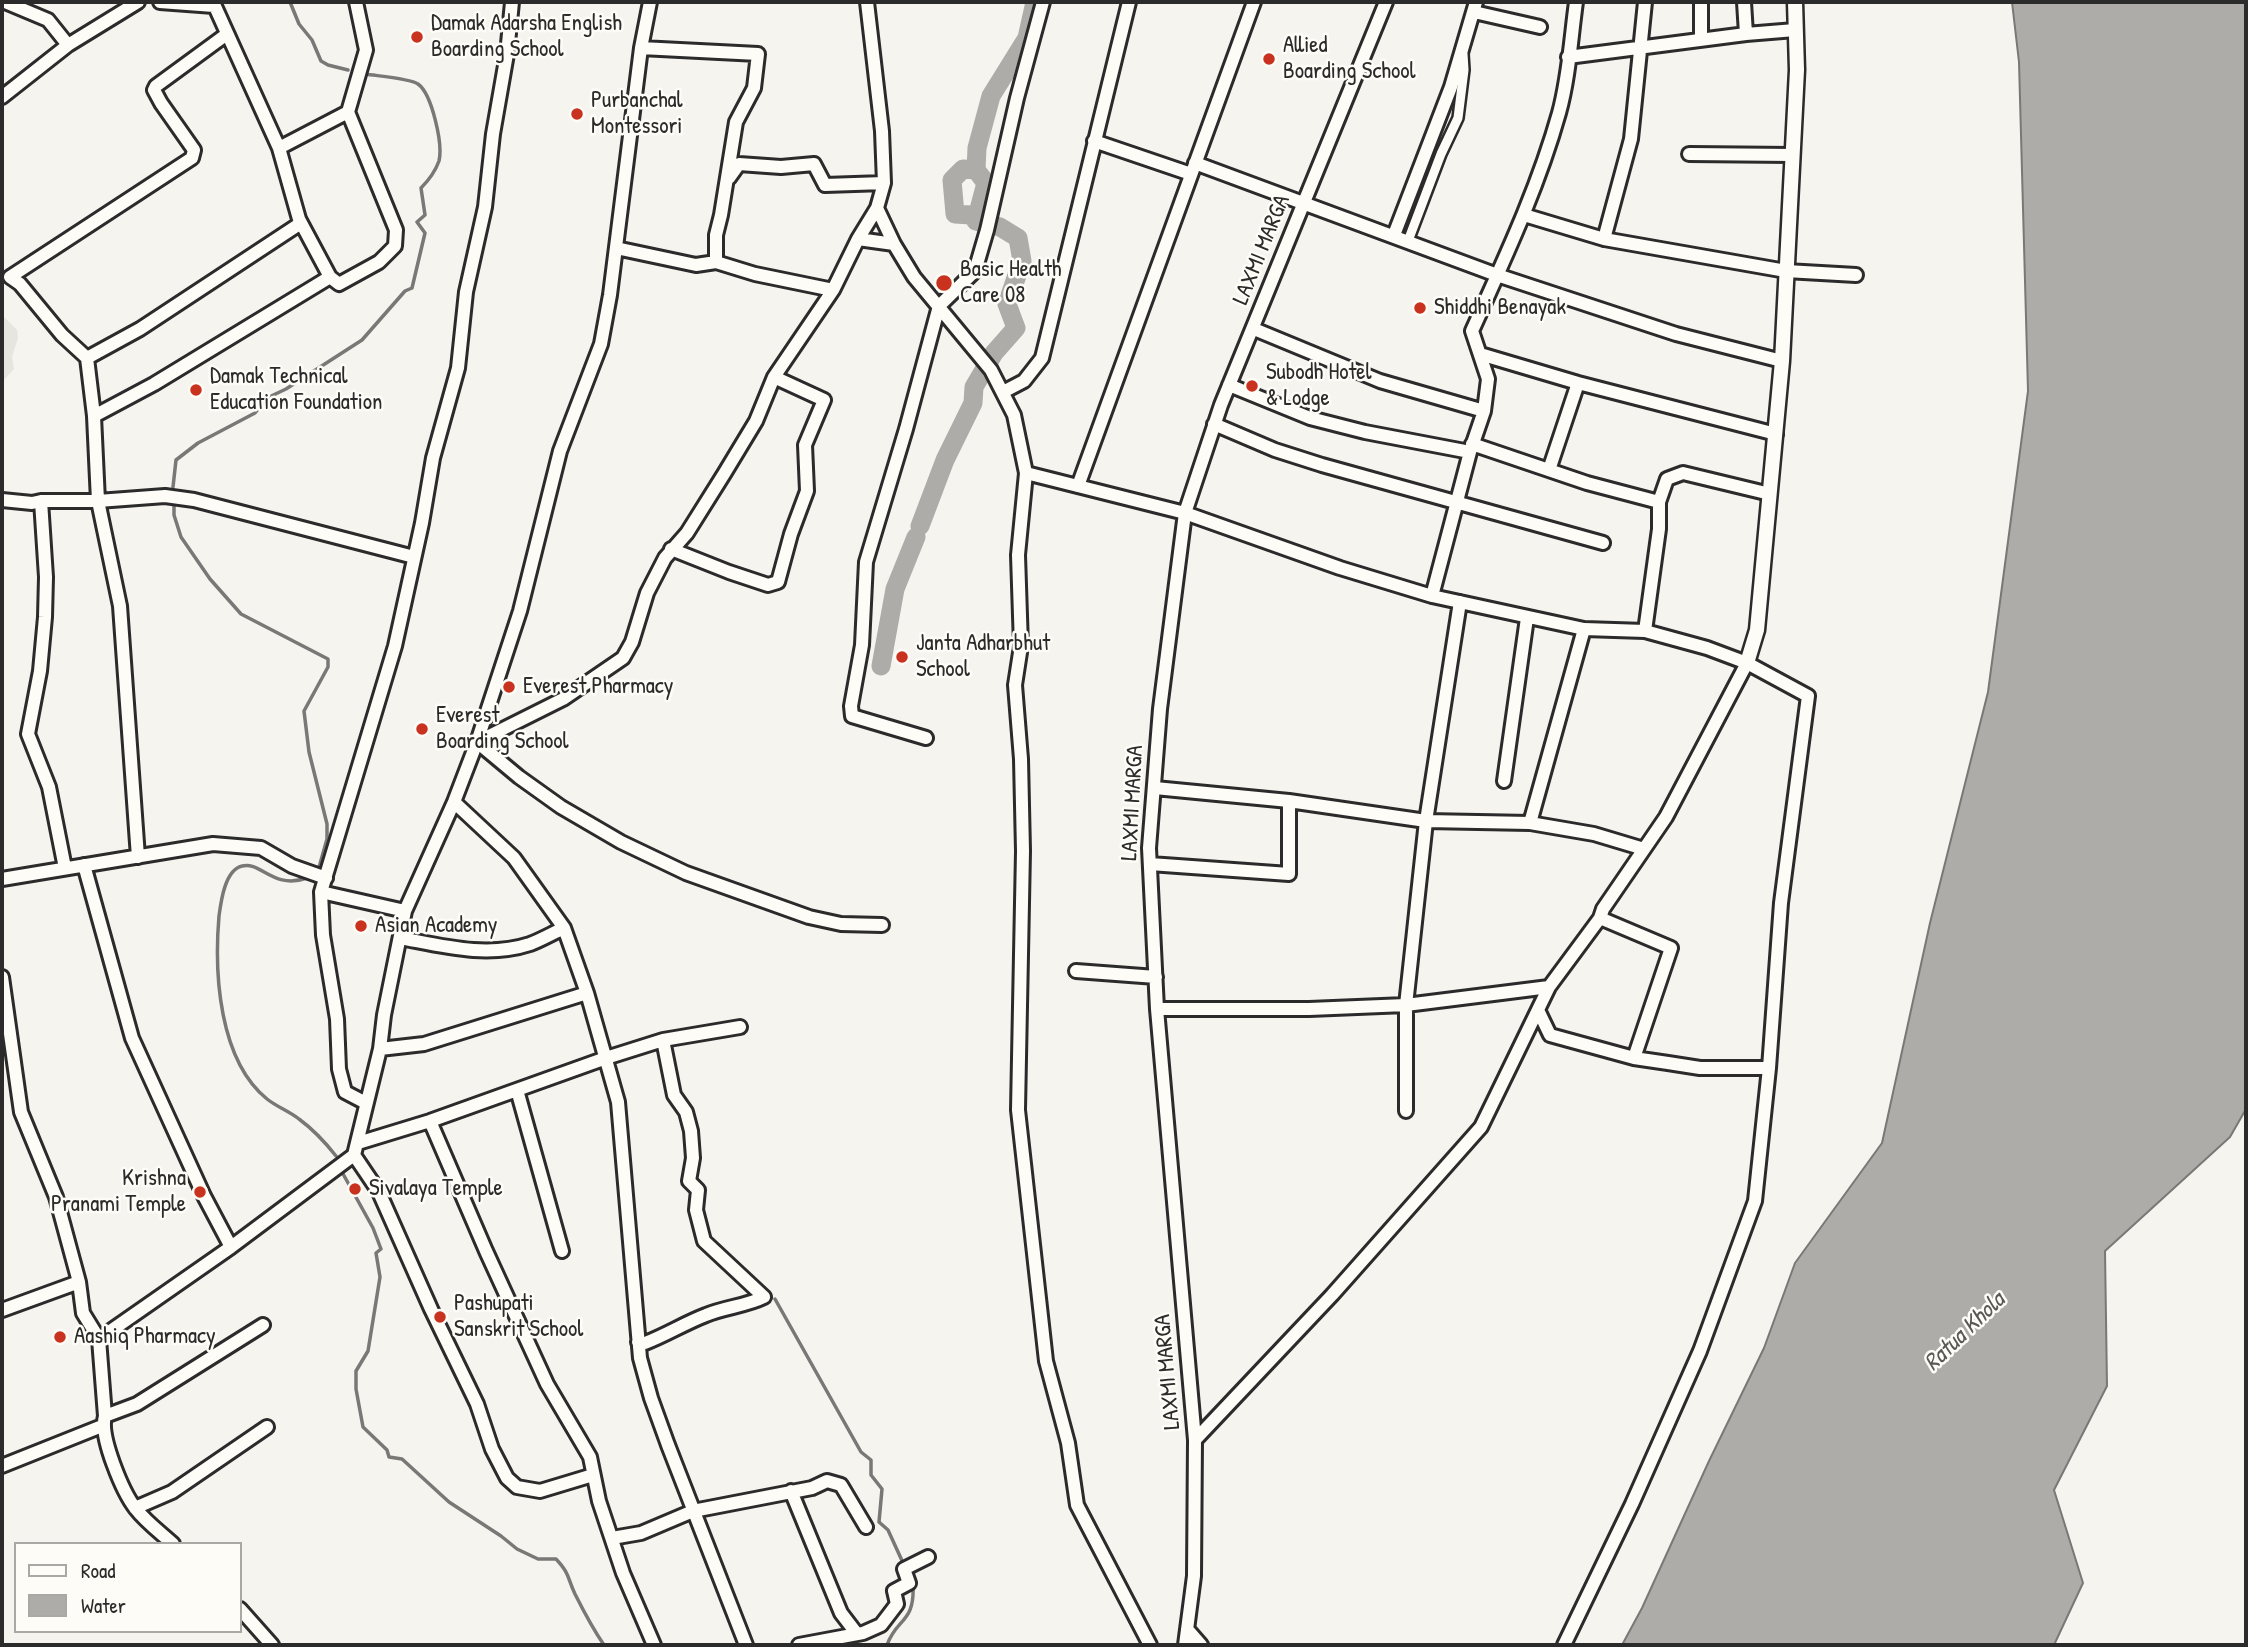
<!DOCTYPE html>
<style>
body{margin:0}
#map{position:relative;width:2248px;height:1647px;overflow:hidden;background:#f5f4ef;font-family:"Patrick Hand",sans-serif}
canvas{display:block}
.frame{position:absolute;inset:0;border:4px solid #2b2b2b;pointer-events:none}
.legend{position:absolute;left:14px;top:1542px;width:228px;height:91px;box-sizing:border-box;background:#fdfcf7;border:2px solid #a9a8a5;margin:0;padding:9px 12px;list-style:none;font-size:21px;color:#2b2b2b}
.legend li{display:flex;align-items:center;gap:14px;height:35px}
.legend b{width:35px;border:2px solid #a9a8a5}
</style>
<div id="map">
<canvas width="2248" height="1647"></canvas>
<div class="frame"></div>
<ul class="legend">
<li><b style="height:9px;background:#fdfcf7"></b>Road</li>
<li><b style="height:19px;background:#adaca9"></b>Water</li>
</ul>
</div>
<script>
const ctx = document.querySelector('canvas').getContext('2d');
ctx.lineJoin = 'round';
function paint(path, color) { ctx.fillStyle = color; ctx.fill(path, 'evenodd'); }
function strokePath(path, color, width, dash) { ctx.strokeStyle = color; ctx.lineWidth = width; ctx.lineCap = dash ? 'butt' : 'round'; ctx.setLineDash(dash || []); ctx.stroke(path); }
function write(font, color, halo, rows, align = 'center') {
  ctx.font = font + ' "Patrick Hand",sans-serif'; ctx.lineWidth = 5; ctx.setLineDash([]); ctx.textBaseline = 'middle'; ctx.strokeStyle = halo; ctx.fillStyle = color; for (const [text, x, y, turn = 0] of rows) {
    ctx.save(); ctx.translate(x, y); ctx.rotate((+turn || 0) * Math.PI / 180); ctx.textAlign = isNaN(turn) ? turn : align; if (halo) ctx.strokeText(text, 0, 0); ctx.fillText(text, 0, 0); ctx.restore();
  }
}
const built = new Path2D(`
 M2,315L17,330L18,338L12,357L14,369L2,382Z`);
const water = new Path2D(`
 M2012,2H2246V1109L2230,1137L2105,1251L2107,1386L2054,1490L2083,1583L2054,1645H1622L1642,1608L1709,1461L1764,1348L1795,1263L1882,1143L1930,923L1988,692L2028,391L2019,62Z`);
const stream = new Path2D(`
 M290,2L299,24L312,40L321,61L328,65L348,70
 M173,487L176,460L198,443L255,413L267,398L286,389L362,340L405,291L412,288L425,233L417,222L425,215L421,188C429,180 435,172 439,161C443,144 432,94 418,84C409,78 377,76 365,74
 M174,501V515L181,537L210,579L241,614L328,659V667L304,711L309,752L327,824V839L318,871
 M307,878C273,890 261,861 242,866C225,870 221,901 219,916C214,974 219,1060 267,1099C277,1107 289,1111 299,1119C314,1130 325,1142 336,1156
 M342,1172L373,1228L381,1249L376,1253L380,1277L368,1351L356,1371V1389L363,1427L387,1450L389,1457L402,1459L449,1502L501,1536L517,1549L538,1559H556C570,1574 567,1577 575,1594C584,1612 593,1629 604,1645
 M775,1299L861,1452L871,1460V1475L882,1489L879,1522L888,1530L904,1565
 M887,1645C897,1617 915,1624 913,1584`);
const river = new Path2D(`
 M976,221L971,215L955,214L952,180L963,169L976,170
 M920,526L945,460L973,403L974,387L994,353L1016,328L1007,304L1022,261L1018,238L1000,227L976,221L986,183L976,170L977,148L991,96L1027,38L1035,2
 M881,666L895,589L916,537`);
const pedestrian = new Path2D(`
 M1408,241L1441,154L1458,118L1464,70L1463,54`);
const minor = new Path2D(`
 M5,2L48,20L68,45
 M160,2L214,6
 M867,2L882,131L884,183L877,208L894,244L914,277L991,370L1014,415L1026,473L1018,555L1021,646L1015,685L1021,759L1023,851L1018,1110L1046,1361L1068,1443L1077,1505L1150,1645
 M1701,2V39
 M1744,2L1746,34
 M1474,12L1540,27
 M641,48L758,54L754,88L736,122L721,215L716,235V262
 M1568,57L1746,34L1795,30
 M2,97L68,45L138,2
 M1094,141L1191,174
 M279,148L348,112L366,50L356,2
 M1689,154L1792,155
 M1195,163L1497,275L1676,334L1782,361
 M729,178L739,164L781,167L814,164L825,185L884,183
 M877,208L858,239L833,290L774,377L756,421L724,474L687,533L665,558L647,593L632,642L623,658L563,699L477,742L519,777L561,807L621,842L686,873L809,917L841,924L882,925
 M1524,215L1604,239L1786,271L1856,275
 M1394,235L1451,87L1476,2
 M858,239L894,244
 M1604,239L1631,139L1645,2
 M616,248L696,265L716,262L755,274L833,290
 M330,277L339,284L379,262L395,246L396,230L348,112
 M1254,329L1380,381L1484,411
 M1480,354L1578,383L1776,434
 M87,358L140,329L301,223
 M1229,385L1310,418L1365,432L1470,452
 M1003,392L1024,381L1042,358L1129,2
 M94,416L87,358L62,335L20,284L10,277L192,158L194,150L161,103L154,90L156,86L227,34
 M1214,424L1275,450L1322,465L1603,543
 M1472,444L1587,483L1659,502
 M1549,470L1578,383
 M1026,473L1185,513L1340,568L1432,596L1584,629L1645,631L1707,648L1747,663L1808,696L1781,903L1769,1068L1755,1201L1700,1351L1632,1504L1564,1645
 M1078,486L1254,2
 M2,500L32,503L41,501H98L165,496L194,500L414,557
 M41,501L46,577L45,617L40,671L28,734L49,787L65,868
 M671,549L729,572L768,585L778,582L791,534L807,491L805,445L824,400L774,377
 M1432,596L1470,452L1484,411L1488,379L1472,331C1504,260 1538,188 1559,113C1569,77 1571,38 1576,2
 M1645,631L1659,529V502L1667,479L1683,473L1770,494
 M926,738L852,716L851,706L862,645L866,562L906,429L939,306L975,271L987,230L1017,98L1043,2
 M1504,781L1527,618
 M1289,801L1426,821L1530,823L1594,834L1644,849
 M454,802L514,858L564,928L587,993L618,1102L640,1358L651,1398L668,1445L746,1645
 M1530,823L1584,629
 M138,857L120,606L98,501L94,416L154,384L330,277L299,219L279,148L213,2
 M1150,864L1289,874V801L1155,788
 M84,865L132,1038L204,1196L231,1247
 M2,879L213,844L261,848L292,866L326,878
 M321,892L405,911
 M1600,918L1671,948L1634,1058
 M400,938C443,946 487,958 530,944C541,940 553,933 564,928
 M1076,971L1156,977
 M2,977L21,1112L56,1197L79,1282L83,1313L99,1339L105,1416C99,1436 123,1493 136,1509C146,1522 161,1533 173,1544
 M1157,1009H1309L1406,1005L1549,987
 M1538,1010L1550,1035L1634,1058L1668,1063L1700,1068H1769
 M380,1049L424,1044L587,993
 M517,1090L562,1251
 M366,1103L345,1092L339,1069L337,1019L323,935L321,892L395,646L422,523L433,458L458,368L466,292L485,207L493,134L507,54L512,2
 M1406,1111V1005L1426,821L1460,602
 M430,1121L486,1251L547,1384L590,1457L599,1501L623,1573L654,1645
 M358,1143L430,1121L606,1058L663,1040L740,1027
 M354,1155L379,1192L431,1309L477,1404L492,1449L507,1478L517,1487L540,1491L593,1475
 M2,1310L79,1282
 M99,1339L231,1247L354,1155L380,1049L384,1015L405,911L454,802L477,742L520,611L560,451L601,344L610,295L641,48L650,2
 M638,1342L645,1343C666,1335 685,1323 706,1315C725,1307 746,1306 764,1297L704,1241L696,1210L698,1190L689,1181L693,1158L691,1131L686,1112L674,1095L663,1040
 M105,1416L137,1404L263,1325
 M1195,1440L1332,1295L1481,1127L1549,987L1600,918L1603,909L1666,817L1747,663
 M2,1466L102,1426
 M791,1491L841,1613L857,1634
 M135,1508L172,1492L267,1427
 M612,1538L641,1533L693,1511L812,1488L827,1481L841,1485L866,1527
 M240,1609L272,1645
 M1187,1629L1201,1645
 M799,1645L863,1633L881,1625L897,1604L894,1591L909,1583L904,1569L928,1557
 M1185,1645L1194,1576L1195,1440L1157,1009L1149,848L1160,709L1185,513L1221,405L1386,2`);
const tertiary = new Path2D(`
 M1747,663L1757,630L1782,361L1797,70L1795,2`);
const markers = [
 [417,37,7,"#c8321e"],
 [1269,59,7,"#c8321e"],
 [577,114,7,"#c8321e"],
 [944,283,9,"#c8321e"],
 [1420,308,7,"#c8321e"],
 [1252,386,7,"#c8321e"],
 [196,390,7,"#c8321e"],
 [902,657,7,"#c8321e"],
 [509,687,7,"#c8321e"],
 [422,729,7,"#c8321e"],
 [361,926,7,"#c8321e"],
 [355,1189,7,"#c8321e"],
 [200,1192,7,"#c8321e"],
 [440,1317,7,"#c8321e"],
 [60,1337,7,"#c8321e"]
];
const poiNames = [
 ["Damak Adarsha English",431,24],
 ["Boarding School",431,50],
 ["Allied",1283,46],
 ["Boarding School",1283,72],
 ["Purbanchal",591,101],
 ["Montessori",591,127],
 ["Basic Health",960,270],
 ["Care 08",960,296],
 ["Shiddhi Benayak",1434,308],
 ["Subodh Hotel",1266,373],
 ["& Lodge",1266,399],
 ["Damak Technical",210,377],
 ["Education Foundation",210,403],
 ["Janta Adharbhut",916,644],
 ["School",916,670],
 ["Everest Pharmacy",523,687],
 ["Everest",436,716],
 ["Boarding School",436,742],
 ["Asian Academy",375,926],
 ["Krishna",186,1179,"right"],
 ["Pranami Temple",186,1205,"right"],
 ["Sivalaya Temple",369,1189],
 ["Pashupati",454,1304],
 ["Sanskrit School",454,1330],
 ["Aashiq Pharmacy",74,1337]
];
const streetNames = [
 ["LAXMI MARGA",1262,250,-68],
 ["LAXMI MARGA",1133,803,-87],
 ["LAXMI MARGA",1168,1372,-95]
];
const waterNames = [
 ["Ratua Khola",1965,1332,-44]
];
paint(built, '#e6e5e0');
paint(water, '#adaca9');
strokePath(water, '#797877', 2);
strokePath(stream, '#797877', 3.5);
strokePath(river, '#adaca9', 19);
strokePath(pedestrian, '#2b2b2b', 14);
strokePath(minor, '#2b2b2b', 18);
strokePath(tertiary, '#2b2b2b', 19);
strokePath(pedestrian, '#fdfcf7', 9);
strokePath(minor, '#fdfcf7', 12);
strokePath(tertiary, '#fdfcf7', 14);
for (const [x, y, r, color] of markers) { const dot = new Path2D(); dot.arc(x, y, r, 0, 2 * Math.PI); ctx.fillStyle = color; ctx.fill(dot); strokePath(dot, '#fdfcf7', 2.5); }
write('23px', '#2b2b2b', '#fdfcf7', poiNames, 'left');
write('23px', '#2b2b2b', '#fdfcf7', streetNames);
write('italic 24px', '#585857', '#fdfcf7', waterNames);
</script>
